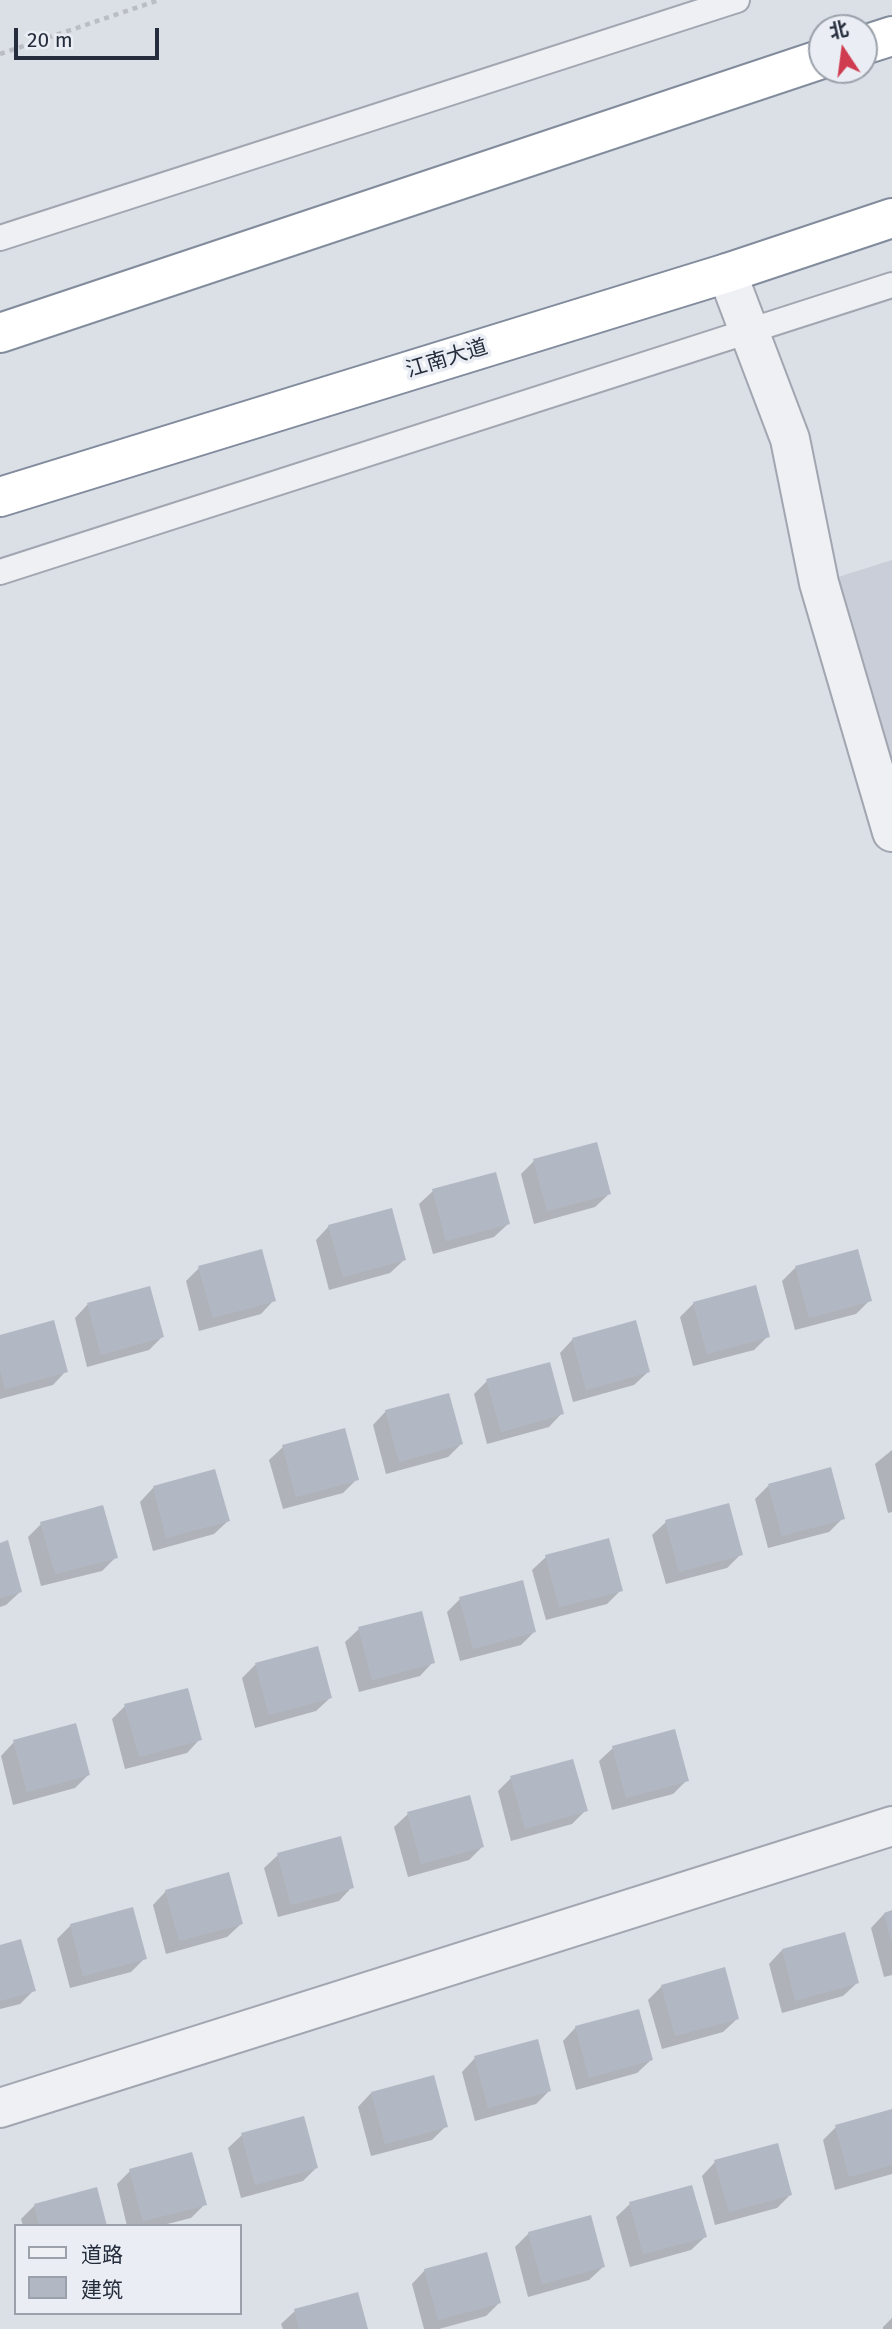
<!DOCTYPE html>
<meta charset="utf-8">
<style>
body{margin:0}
#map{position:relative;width:892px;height:2329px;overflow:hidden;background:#dbdfe6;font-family:"Fira Sans","Noto Sans SC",sans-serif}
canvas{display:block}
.legend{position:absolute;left:14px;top:2224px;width:228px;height:91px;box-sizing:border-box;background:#eaeef4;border:2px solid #9ba1aa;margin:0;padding:9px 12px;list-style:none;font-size:21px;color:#252d3c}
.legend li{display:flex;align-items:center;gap:14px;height:35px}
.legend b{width:35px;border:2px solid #9ba1aa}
.north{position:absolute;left:808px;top:14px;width:70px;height:70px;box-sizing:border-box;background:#eaeef4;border:2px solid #9ba1aa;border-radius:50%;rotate:347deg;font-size:19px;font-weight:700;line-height:28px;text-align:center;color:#252d3c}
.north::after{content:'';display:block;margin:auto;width:24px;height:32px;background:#cf3c50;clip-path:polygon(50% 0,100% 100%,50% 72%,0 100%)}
.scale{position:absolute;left:14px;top:28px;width:145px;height:32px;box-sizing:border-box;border:4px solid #252d3c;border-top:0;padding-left:9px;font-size:21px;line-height:24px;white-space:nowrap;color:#252d3c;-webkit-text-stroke:5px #eaeef4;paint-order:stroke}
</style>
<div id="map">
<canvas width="892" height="2329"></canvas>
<ul class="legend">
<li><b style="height:9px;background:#eef0f4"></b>道路</li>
<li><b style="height:19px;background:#b2b8c3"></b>建筑</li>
</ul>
<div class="north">北</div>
<div class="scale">20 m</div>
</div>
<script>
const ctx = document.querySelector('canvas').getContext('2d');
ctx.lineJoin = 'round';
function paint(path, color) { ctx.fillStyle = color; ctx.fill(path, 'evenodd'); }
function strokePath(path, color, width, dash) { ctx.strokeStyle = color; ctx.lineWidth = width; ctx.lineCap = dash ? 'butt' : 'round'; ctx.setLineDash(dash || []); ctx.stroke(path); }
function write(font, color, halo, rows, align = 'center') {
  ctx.font = font + ' "Fira Sans","Noto Sans SC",sans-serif'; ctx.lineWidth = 7; ctx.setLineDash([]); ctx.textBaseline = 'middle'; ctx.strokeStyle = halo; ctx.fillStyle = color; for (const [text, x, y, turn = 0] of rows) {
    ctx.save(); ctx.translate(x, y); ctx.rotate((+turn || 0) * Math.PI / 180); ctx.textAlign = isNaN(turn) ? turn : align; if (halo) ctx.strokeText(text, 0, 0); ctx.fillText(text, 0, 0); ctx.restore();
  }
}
const built = new Path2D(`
 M892,560V832L819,583Z`);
const shadow = new Path2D(`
 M534,1161L609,1194L595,1207L534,1224L521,1174Z
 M433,1191L508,1224L494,1237L433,1254L419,1204Z
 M329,1226L404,1260L390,1273L329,1290L316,1240Z
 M796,1267L870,1300L856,1314L795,1330L782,1281Z
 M199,1268L274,1300L261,1314L199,1331L186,1281Z
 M694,1303L768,1336L754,1350L693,1366L680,1317Z
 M88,1304L162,1337L149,1350L87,1367L75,1318Z
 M0,1337L66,1371L53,1385L0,1399Z
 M573,1339L648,1372L634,1385L573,1402L560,1353Z
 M487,1381L562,1413L549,1427L487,1444L474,1394Z
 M386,1411L461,1444L448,1457L386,1474L373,1425Z
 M283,1447L357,1479L343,1493L283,1509L269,1460Z
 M892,1450V1512L888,1513L875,1464Z
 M214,1472L228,1521L214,1534L153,1551L140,1502L153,1488Z
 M768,1486L843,1518L829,1532L768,1548L755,1499Z
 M666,1522L741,1554L727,1568L666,1584L652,1535Z
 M41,1524L116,1557L102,1571L41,1586L28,1537Z
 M0,1544L20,1592L6,1605L0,1607Z
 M546,1557L621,1590L607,1604L546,1620L532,1570Z
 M460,1599L534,1632L521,1645L460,1661L447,1612Z
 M359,1629L433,1662L420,1676L359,1692L345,1642Z
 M316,1649L330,1698L316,1711L255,1728L242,1678L255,1665Z
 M125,1706L200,1739L187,1753L125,1769L112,1719Z
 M14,1742L88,1775L75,1788L13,1805L1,1756Z
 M613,1748L687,1780L673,1794L612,1810L599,1761Z
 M511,1778L586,1810L572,1824L511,1841L498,1791Z
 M408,1814L482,1847L469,1860L408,1877L394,1827Z
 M278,1855L352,1887L339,1901L278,1917L264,1868Z
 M166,1891L241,1924L227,1937L166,1954L153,1905Z
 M892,1912V1975L884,1977L871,1928L884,1914Z
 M71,1925L145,1958L131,1972L70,1988L57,1939Z
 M0,1947L34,1990L20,2004L0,2009Z
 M782,1950L857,1983L843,1996L782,2013L769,1964Z
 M662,1986L737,2019L723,2032L662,2049L648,2000Z
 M576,2027L651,2060L637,2073L576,2090L563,2041Z
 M475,2058L549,2091L536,2104L475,2121L462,2072Z
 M371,2093L446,2126L432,2140L371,2156L358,2107Z
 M892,2111V2174L835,2190L823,2140L836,2127Z
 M242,2135L316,2168L303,2181L241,2198L228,2148Z
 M715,2162L790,2195L777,2208L715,2225L702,2176Z
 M130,2171L205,2204L191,2218L159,2226H127L117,2184Z
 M630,2204L705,2237L691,2250L630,2267L616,2217Z
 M34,2206L105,2226H23L21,2219Z
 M590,2217L603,2267L589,2280L528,2297L515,2247L528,2234Z
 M425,2270L499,2303L486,2316L439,2329H424L412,2284Z
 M295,2311L366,2329H283L281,2324Z
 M892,2318V2329H883V2327Z`);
const building = new Path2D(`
 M597,1142L611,1194L547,1211L533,1159Z
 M496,1172L510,1224L446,1241L432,1189Z
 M392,1208L406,1260L343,1277L328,1225Z
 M262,1249L276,1301L213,1318L198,1266Z
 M858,1249L872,1301L809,1318L795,1266Z
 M756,1285L770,1337L707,1354L693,1302Z
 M150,1286L164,1337L101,1355L87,1303Z
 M54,1320L68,1372L5,1389L0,1369V1335Z
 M636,1320L650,1372L586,1390L572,1338Z
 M550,1362L564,1414L501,1432L486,1379Z
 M449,1393L463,1444L399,1462L385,1410Z
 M345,1428L359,1480L296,1497L282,1445Z
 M831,1467L845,1519L782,1536L768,1484Z
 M215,1469L230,1521L166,1538L153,1486Z
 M729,1503L743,1555L679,1572L665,1520Z
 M103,1505L118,1558L55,1574L40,1522Z
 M609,1538L623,1591L559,1607L545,1555Z
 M8,1540L22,1592L0,1598V1543Z
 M523,1580L536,1632L473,1649L459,1597Z
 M422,1611L435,1663L372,1680L358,1627Z
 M318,1646L332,1698L269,1715L255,1663Z
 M188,1688L202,1740L139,1757L124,1704Z
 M76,1723L90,1775L27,1792L13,1740Z
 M675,1729L689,1781L626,1798L612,1746Z
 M573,1759L588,1811L525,1829L510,1776Z
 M470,1795L484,1847L421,1864L407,1812Z
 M341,1836L354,1888L291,1905L277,1853Z
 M229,1872L243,1924L179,1941L165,1890Z
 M133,1907L147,1959L83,1976L70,1924Z
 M892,1910V1940L891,1941L884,1913Z
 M845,1932L859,1983L795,2001L782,1949Z
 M21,1939L36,1991L0,2001V1945Z
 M725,1967L739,2019L675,2036L661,1985Z
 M639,2009L653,2060L589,2078L575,2026Z
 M538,2039L551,2091L488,2108L474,2056Z
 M434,2075L448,2127L385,2144L371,2092Z
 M892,2109V2165L849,2177L835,2125Z
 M304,2116L318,2168L255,2185L241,2133Z
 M778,2143L792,2195L729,2212L714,2160Z
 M192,2152L207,2205L143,2221L129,2169Z
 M692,2185L707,2237L643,2254L629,2202Z
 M97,2187L107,2226H39L34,2204Z
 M591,2215L605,2267L542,2284L528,2232Z
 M487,2252L501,2303L438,2320L424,2269Z
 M358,2292L368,2329H299L294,2309Z`);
const path = new Path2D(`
 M0,54L159,0`);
const service = new Path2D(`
 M0,238L737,0
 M0,572L892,285`);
const minor = new Path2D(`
 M727,273L790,439L819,583L892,832
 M0,2108L892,1826`);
const trunk = new Path2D(`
 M864,45L892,36
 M0,333L822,59
 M0,497L727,273L892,218`);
const streetNames = [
 ["江南大道",447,359,-17]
];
paint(built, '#c9ced8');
paint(shadow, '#0003');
paint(building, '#b2b8c3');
strokePath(service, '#a1a6b0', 28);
strokePath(minor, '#a1a6b0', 42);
strokePath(trunk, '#828c9d', 42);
strokePath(path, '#babdc4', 4.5, [5, 5]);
strokePath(service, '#eef0f4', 24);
strokePath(minor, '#eef0f4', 38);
strokePath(trunk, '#fff', 38);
write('21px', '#252d3c', '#eaeef4', streetNames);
</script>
